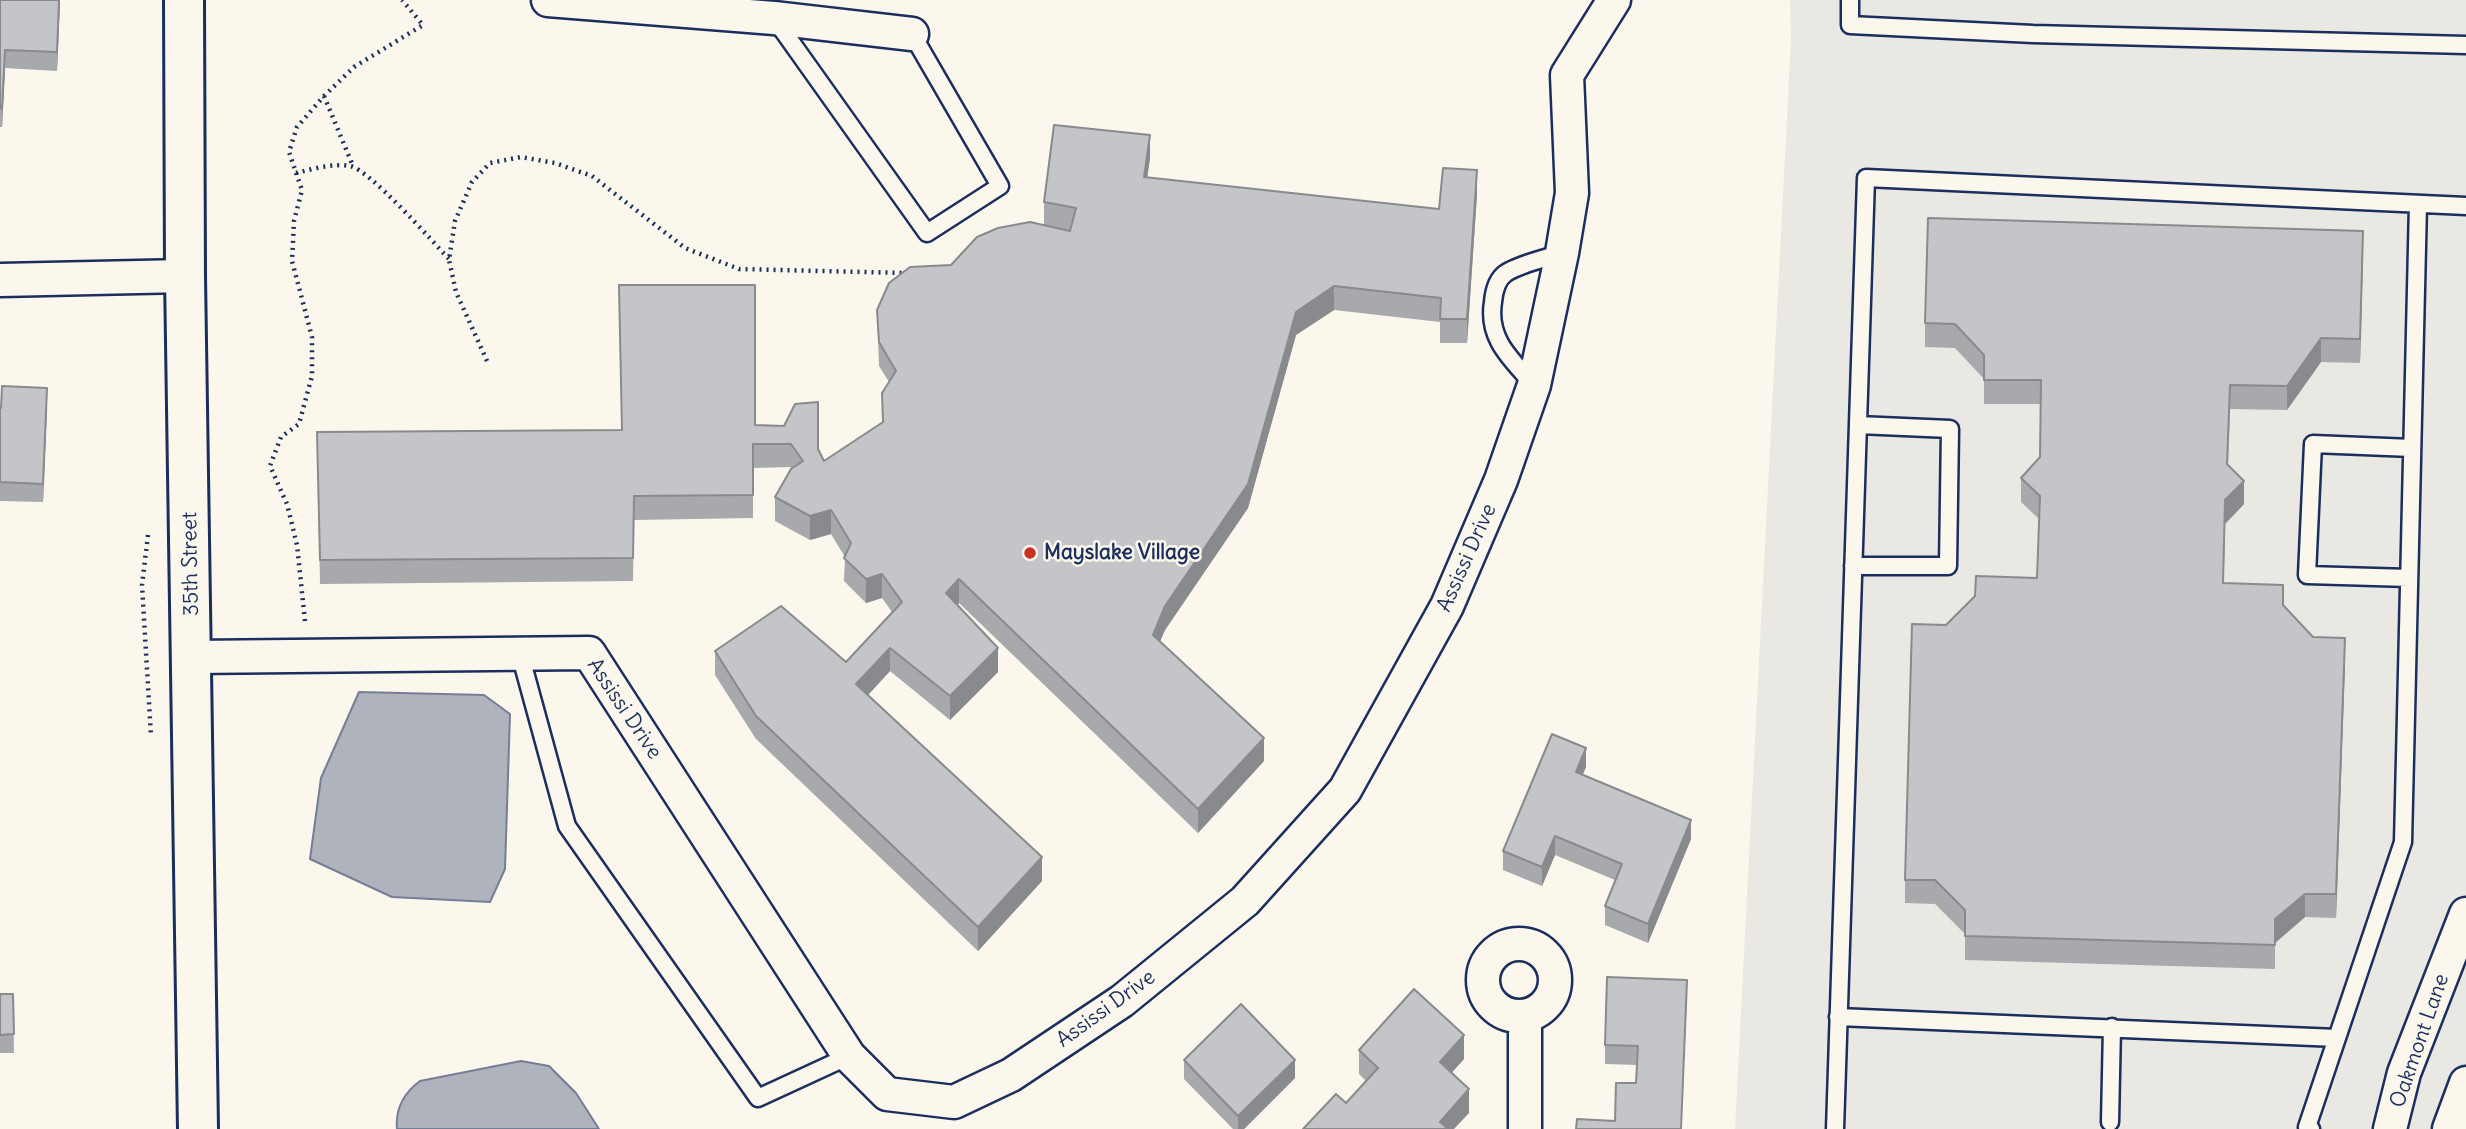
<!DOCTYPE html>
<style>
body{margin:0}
canvas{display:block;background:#fbf7ec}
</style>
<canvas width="2466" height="1129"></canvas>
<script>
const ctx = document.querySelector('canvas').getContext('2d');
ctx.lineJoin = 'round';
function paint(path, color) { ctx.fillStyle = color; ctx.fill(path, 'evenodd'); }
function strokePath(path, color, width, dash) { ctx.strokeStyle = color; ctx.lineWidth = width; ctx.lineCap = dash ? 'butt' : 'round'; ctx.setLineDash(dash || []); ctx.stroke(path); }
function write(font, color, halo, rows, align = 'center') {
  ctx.font = font + ' Delius,sans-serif'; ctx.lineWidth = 5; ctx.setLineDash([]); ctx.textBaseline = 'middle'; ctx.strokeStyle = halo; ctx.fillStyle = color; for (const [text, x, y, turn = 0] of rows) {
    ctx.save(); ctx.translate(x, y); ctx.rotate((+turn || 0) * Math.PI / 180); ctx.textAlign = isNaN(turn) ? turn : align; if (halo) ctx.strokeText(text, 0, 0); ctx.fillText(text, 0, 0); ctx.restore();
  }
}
const built = new Path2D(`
 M1790,0H2466V1129H1735L1791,39Z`);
const water = new Path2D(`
 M359,692L484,695L510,714L505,869L490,902L392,897L310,859L321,778Z
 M521,1061L549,1066L576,1093L599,1129H397C395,1108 404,1093 420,1081Z`);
const path = new Path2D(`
 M324,96L353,166
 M296,173C313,169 332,163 350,166C370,170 432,241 449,259
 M487,361L456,292L449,260L455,221L472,182L490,163L521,157L555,163L592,176L685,248L739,269L905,273
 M148,535L142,585L151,736
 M305,621L297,545L287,504L270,466L281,437L299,424L312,376V337L292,261L294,221L302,190L289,152L297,127L324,96L354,67L423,25L402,0`);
const lane = new Path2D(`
 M1850,0V25L2033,34L2466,45
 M774,18L927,233L1000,186L912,34
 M1534,385C1511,359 1487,339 1493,302C1494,291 1497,279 1506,273C1522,263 1544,259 1562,253
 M1853,566H1948L1950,429L1858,425
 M2409,578L2307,575L2313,444L2412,448
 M520,654L567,826L758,1098L849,1056
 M1838,1017L2337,1038
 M2110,1122L2112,1027
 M1835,1129L1866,178L2466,206
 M2311,1129L2307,1127L2403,842L2418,204`);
const street = new Path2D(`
 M548,0L774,18L912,34
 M0,280L185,276
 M192,657L589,653L849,1056L887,1094L954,1102L1011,1075L1122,1001L1245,901L1345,790L1447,606L1501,480L1534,385L1562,253L1572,193L1567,75L1614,0
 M1483 980a36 36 0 1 1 72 0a36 36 0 1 1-72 0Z
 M1525,1017V1129
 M2390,1129L2404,1073L2466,914
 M2449,1129L2466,1083`);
const secondary = new Path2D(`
 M184,0L185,276L198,1129`);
const wall = new Path2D(`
 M0,0H60L57,71L5,68L2,127H0Z
 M1150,158L1147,178L1439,209L1477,194L1467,343H1440V322L1334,310L1296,335L1248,508L1165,630L1160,641L1264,761L1198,833L959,603L958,605L998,672L950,720L890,671L868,695L1042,881L978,951L756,739L715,675V651L846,662L892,612L882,598L866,603L844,581L845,557L831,534L810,540L775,521V497L791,467L753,468V518L634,520L633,581L320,584L317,432L622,430L755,425L818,449L824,461L882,423V393L889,382L879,366L877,310L951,265L1044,226V202Z
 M2363,255L2360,363L2321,362L2287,410L2230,409L2228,465L2244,504L2225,524L2223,583L2283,605L2313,637L2345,662L2336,918L2305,917L2275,943V969L1965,960V934L1935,904L1905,903V880L1946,625L2037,578L2039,519L2021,502V478L2040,457V404H1984V379L1955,348L1925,347V323Z
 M47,407L43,502L0,501V408Z
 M1586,767L1582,775L1691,839L1648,943L1605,925V906L1615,880L1555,855L1542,886L1503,870V851Z
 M0,994H13L14,1053H0Z
 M1687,998L1615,1121L1636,1083L1637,1065L1605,1064V1045Z
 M1359,1050L1464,1059L1451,1073L1469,1113L1346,1103L1366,1081L1359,1074Z
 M1184,1060L1295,1078L1244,1129H1233L1184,1079Z`);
const shadedWall = new Path2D(`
 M59,0H60L57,71V52Z
 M5,50V68L2,127V109Z
 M1150,135V158L1144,201V177Z
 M1477,170V194L1467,343V319Z
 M2363,231V255L2360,363V339Z
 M1334,286V310L1296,335L1248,508L1165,630L1153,658V635L1296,312Z
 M2321,338V362L2287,410V386Z
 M47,388V407L43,502V484Z
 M2244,481V504L2225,524L2223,607L2225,500Z
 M831,510V534L810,540V516Z
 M882,574V598L866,603V579Z
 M959,579V603L946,617V593Z
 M2345,638V662L2336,918V894Z
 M890,648V671L856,708V684Z
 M998,648V672L950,720V696Z
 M1264,738V761L1198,833V809Z
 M1586,748V767L1576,791V772Z
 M1691,820V839L1648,943V924Z
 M1555,836V855L1542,886V867Z
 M1042,857V881L978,951V927Z
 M2305,894V917L2275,943V969V919Z
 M1687,980V998L1681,1129Z
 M1464,1035V1059L1440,1086V1062Z
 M1295,1060V1078L1244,1129H1238V1116Z
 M1469,1089V1113L1454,1129H1440V1122Z`);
const building = new Path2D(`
 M0,0H59L57,52L5,50L2,109L0,108Z
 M1054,125L1150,135L1144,177L1439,209L1443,168L1477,170L1467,319H1440L1441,298L1334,286L1296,312L1248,484L1165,606L1153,635L1264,738L1198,809L959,579L946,593L998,648L950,696L890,648L856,684L1042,857L978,927L756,716L715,651L781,606L846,662L902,602L882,574L866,579L844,558L851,543L831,510L810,516L775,497L791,469L803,461L791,444H753V495L634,496L633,558L320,560L317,432L622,430L619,285H755V425L784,426L795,404L818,402V449L824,461L883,422L882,393L896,371L879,342L877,310L889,283L910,267L951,265L977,237L998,228L1030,222L1070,231L1076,208L1044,202Z
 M1928,218L2363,231L2360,339L2321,338L2287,386L2230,385L2227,464L2244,481L2225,500L2223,583L2283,585V605L2313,637L2345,638L2336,894H2305L2275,919V945L1965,936V910L1935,880H1905L1912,624L1946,625L1975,596L1976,576L2037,578L2040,496L2021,478L2040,457L2041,380H1984V355L1955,324L1925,323Z
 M2,386L47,388L43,484L0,482V408H1Z
 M1552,734L1586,748L1576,772L1691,820L1648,924L1605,906L1622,864L1555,836L1542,867L1503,851Z
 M1607,977L1687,980L1681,1129H1576L1577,1119L1615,1121L1616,1083H1636L1638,1046L1605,1045Z
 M1414,989L1464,1035L1440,1062L1469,1089L1440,1122L1448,1129H1303L1336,1094L1346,1103L1378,1068L1359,1050Z
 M0,994H13L14,1034L0,1035Z
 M1241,1004L1295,1060L1238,1116L1184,1060Z`);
const markers = [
 [1030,553,7,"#c8321e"]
];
const poiNames = [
 ["Mayslake Village",1044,553]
];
const streetNames = [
 ["Assissi Drive",1467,558,-66],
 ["35th Street",191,564,-91],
 ["Assissi Drive",624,709,56],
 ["Assissi Drive",1106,1009,-36],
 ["Oakmont Lane",2420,1041,-71]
];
paint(built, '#eae8e2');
paint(water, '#afb3bb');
strokePath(water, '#747e96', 2);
strokePath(lane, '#1b2f5e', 21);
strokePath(street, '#1b2f5e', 37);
strokePath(secondary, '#1b2f5e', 44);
strokePath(path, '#1b2f5e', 4.5, [2, 5]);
strokePath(lane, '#fbf7ec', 16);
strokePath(street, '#fbf7ec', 32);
strokePath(secondary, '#fbf7ec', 38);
paint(wall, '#a8a9ad');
paint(shadedWall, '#888a8d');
paint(building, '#c3c5c9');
strokePath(building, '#888a8d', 2);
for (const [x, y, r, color] of markers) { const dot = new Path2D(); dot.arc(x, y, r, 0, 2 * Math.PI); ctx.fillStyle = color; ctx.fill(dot); strokePath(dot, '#fbf7ec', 2.5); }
write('bold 21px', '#1b2f5e', '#fbf7ec', poiNames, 'left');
write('21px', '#1b2f5e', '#fbf7ec', streetNames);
</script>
